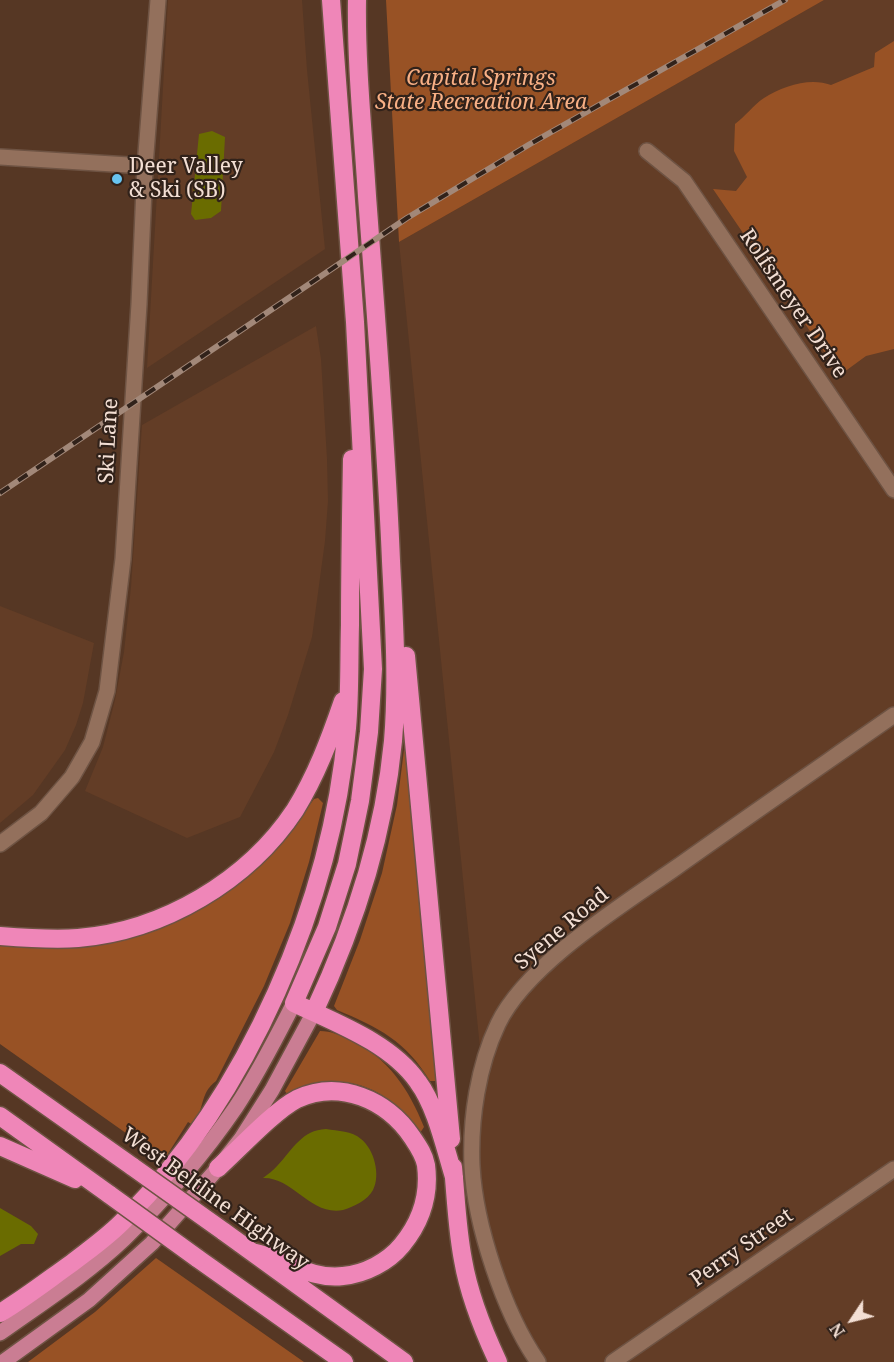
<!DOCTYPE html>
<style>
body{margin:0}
#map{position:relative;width:894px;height:1362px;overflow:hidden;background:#563724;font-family:"Noto Serif",serif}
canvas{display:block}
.north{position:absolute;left:822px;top:1290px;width:60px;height:60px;-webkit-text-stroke:4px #31221a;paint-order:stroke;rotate:235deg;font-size:16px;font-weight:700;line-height:24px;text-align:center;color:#f3dfd4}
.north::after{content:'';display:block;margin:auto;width:21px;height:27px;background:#f3dfd4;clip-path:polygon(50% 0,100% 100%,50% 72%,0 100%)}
</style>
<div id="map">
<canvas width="894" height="1362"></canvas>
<div class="north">N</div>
</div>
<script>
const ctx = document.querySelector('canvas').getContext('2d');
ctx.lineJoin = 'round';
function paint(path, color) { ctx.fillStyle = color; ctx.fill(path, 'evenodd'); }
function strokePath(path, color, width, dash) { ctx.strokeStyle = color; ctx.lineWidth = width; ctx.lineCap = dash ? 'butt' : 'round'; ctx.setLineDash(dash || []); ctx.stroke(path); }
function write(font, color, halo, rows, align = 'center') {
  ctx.font = font + ' "Noto Serif",serif'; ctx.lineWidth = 4.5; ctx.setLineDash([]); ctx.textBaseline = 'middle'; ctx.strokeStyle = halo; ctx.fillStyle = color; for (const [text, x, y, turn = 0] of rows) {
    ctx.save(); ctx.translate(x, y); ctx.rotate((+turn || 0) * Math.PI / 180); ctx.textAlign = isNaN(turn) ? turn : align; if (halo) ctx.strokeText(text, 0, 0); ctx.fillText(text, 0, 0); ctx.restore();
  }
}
const built = new Path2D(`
 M168,0H302L307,70L325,249L147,368Z
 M824,0H894V1362H538L508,1304L472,1166L482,1068L399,242Z
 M316,326L321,359L327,459L328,501L325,541L312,637L288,715L274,752L240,817L187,838L85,791L103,747L115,700L124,652L131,587L142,425Z
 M0,606L94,643L83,703L76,725L65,750L33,795L0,823Z`);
const green = new Path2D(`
 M386,0H824L399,242Z
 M894,41V349L866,356L840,375L713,189L736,191L747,177L734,151L735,124C746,116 753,105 764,98C783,86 810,77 831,85L874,67L875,53Z
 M404,750L407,752L437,1081H430C406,1041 378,1027 337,1010L334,1006L360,940L382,873L397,805Z
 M318,798L323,803L309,862L290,923L264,986L216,1081C199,1094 205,1109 193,1125L188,1122L164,1160L0,1044V945C26,945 52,948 78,947C148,943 216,909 265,860C284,842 298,820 314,799Z
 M320,1031C331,1031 340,1035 351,1040C388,1058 409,1089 424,1127L420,1133C395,1097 360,1073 313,1085C304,1088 296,1093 287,1094L285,1091Z
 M156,1258L304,1362H28L95,1312Z`);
const water = new Path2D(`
 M212,131L225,137L221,211L211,218L195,220L191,214L199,134Z
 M326,1129C338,1131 352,1131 361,1139C374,1149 381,1175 373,1190C368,1200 353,1207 343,1210C310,1216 293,1177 263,1178C268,1174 274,1170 278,1165C293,1149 302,1130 326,1129Z
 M0,1208L31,1226L38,1234L34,1244H21L0,1256Z`);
const minor = new Path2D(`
 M647,151L684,181L894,490
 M0,157L145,166
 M0,844L41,813L72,777L92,742L107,691L123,559L139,304L145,166L158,0
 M538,1362C504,1313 475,1225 472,1166C470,1119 478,1066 498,1024C526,965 621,906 674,869C747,817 821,766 894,715
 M613,1362L894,1169`);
const major = new Path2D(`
 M0,1333C42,1303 86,1275 124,1239C165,1199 204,1154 236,1107C258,1074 276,1038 294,1003
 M3,1362L89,1300L152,1243L218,1168L241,1139L272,1090L314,1012`);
const highway = new Path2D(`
 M331,0L355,322L373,669L369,732L360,801L347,864L327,927L294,1003C336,1023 391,1043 418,1082C436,1106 445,1148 454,1177
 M406,656L451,1139
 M0,936C26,938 52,940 78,938C163,931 248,881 295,810C316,776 330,739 343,701
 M314,1012C354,927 384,835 393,741C398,681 394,621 391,561C386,439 376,317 367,196C363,131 356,65 357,0
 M0,1073L133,1167
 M0,1116L110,1195
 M0,1146L75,1179
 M453,1167C456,1198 457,1229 463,1260C469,1295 483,1330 498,1362
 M218,1168C239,1149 274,1111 297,1099C340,1079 387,1100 412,1137C418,1146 424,1154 426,1165C430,1196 421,1222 402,1245C388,1262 365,1274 343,1276C309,1280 284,1258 252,1252
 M223,1231L404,1362
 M197,1258L344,1362
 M0,1313C25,1298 48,1280 72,1263C90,1249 109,1236 125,1219C248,1095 332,902 347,728C350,694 349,659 350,625C350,570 351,514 352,459`);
const rail = new Path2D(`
 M0,493L407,218L530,144L785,0`);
const highwayBridge = new Path2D(`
 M133,1167L223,1231
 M110,1195L197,1258`);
const markers = [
 [117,179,6,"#68c4f0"]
];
const parkNames = [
 ["Capital Springs",481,79],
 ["State Recreation Area",481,103]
];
const poiNames = [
 ["Deer Valley",129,167],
 ["& Ski (SB)",129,191]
];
const streetNames = [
 ["Rolfsmeyer Drive",793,304,56],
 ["Ski Lane",109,441,-87],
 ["Syene Road",562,929,-40],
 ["West Beltline Highway",215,1199,36],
 ["Perry Street",742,1248,-35]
];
paint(built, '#633d26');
paint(green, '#985225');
paint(water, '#6a6c00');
strokePath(minor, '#6e5343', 18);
strokePath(major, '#6e5343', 18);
strokePath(highway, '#6e5343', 21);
strokePath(minor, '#93705c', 15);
strokePath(major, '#ca7d93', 15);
strokePath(highway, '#ef86b8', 18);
strokePath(rail, '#a28879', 6);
strokePath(rail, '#31221a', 4, [11]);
strokePath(highwayBridge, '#6e5343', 21, []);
strokePath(highwayBridge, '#ef86b8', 18);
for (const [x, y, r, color] of markers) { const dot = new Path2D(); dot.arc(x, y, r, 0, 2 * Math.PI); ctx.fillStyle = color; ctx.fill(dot); strokePath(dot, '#31221a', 2); }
write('italic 21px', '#f9b085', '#31221a', parkNames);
write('21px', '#f3dfd4', '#31221a', poiNames, 'left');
write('21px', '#f3dfd4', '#31221a', streetNames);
</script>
